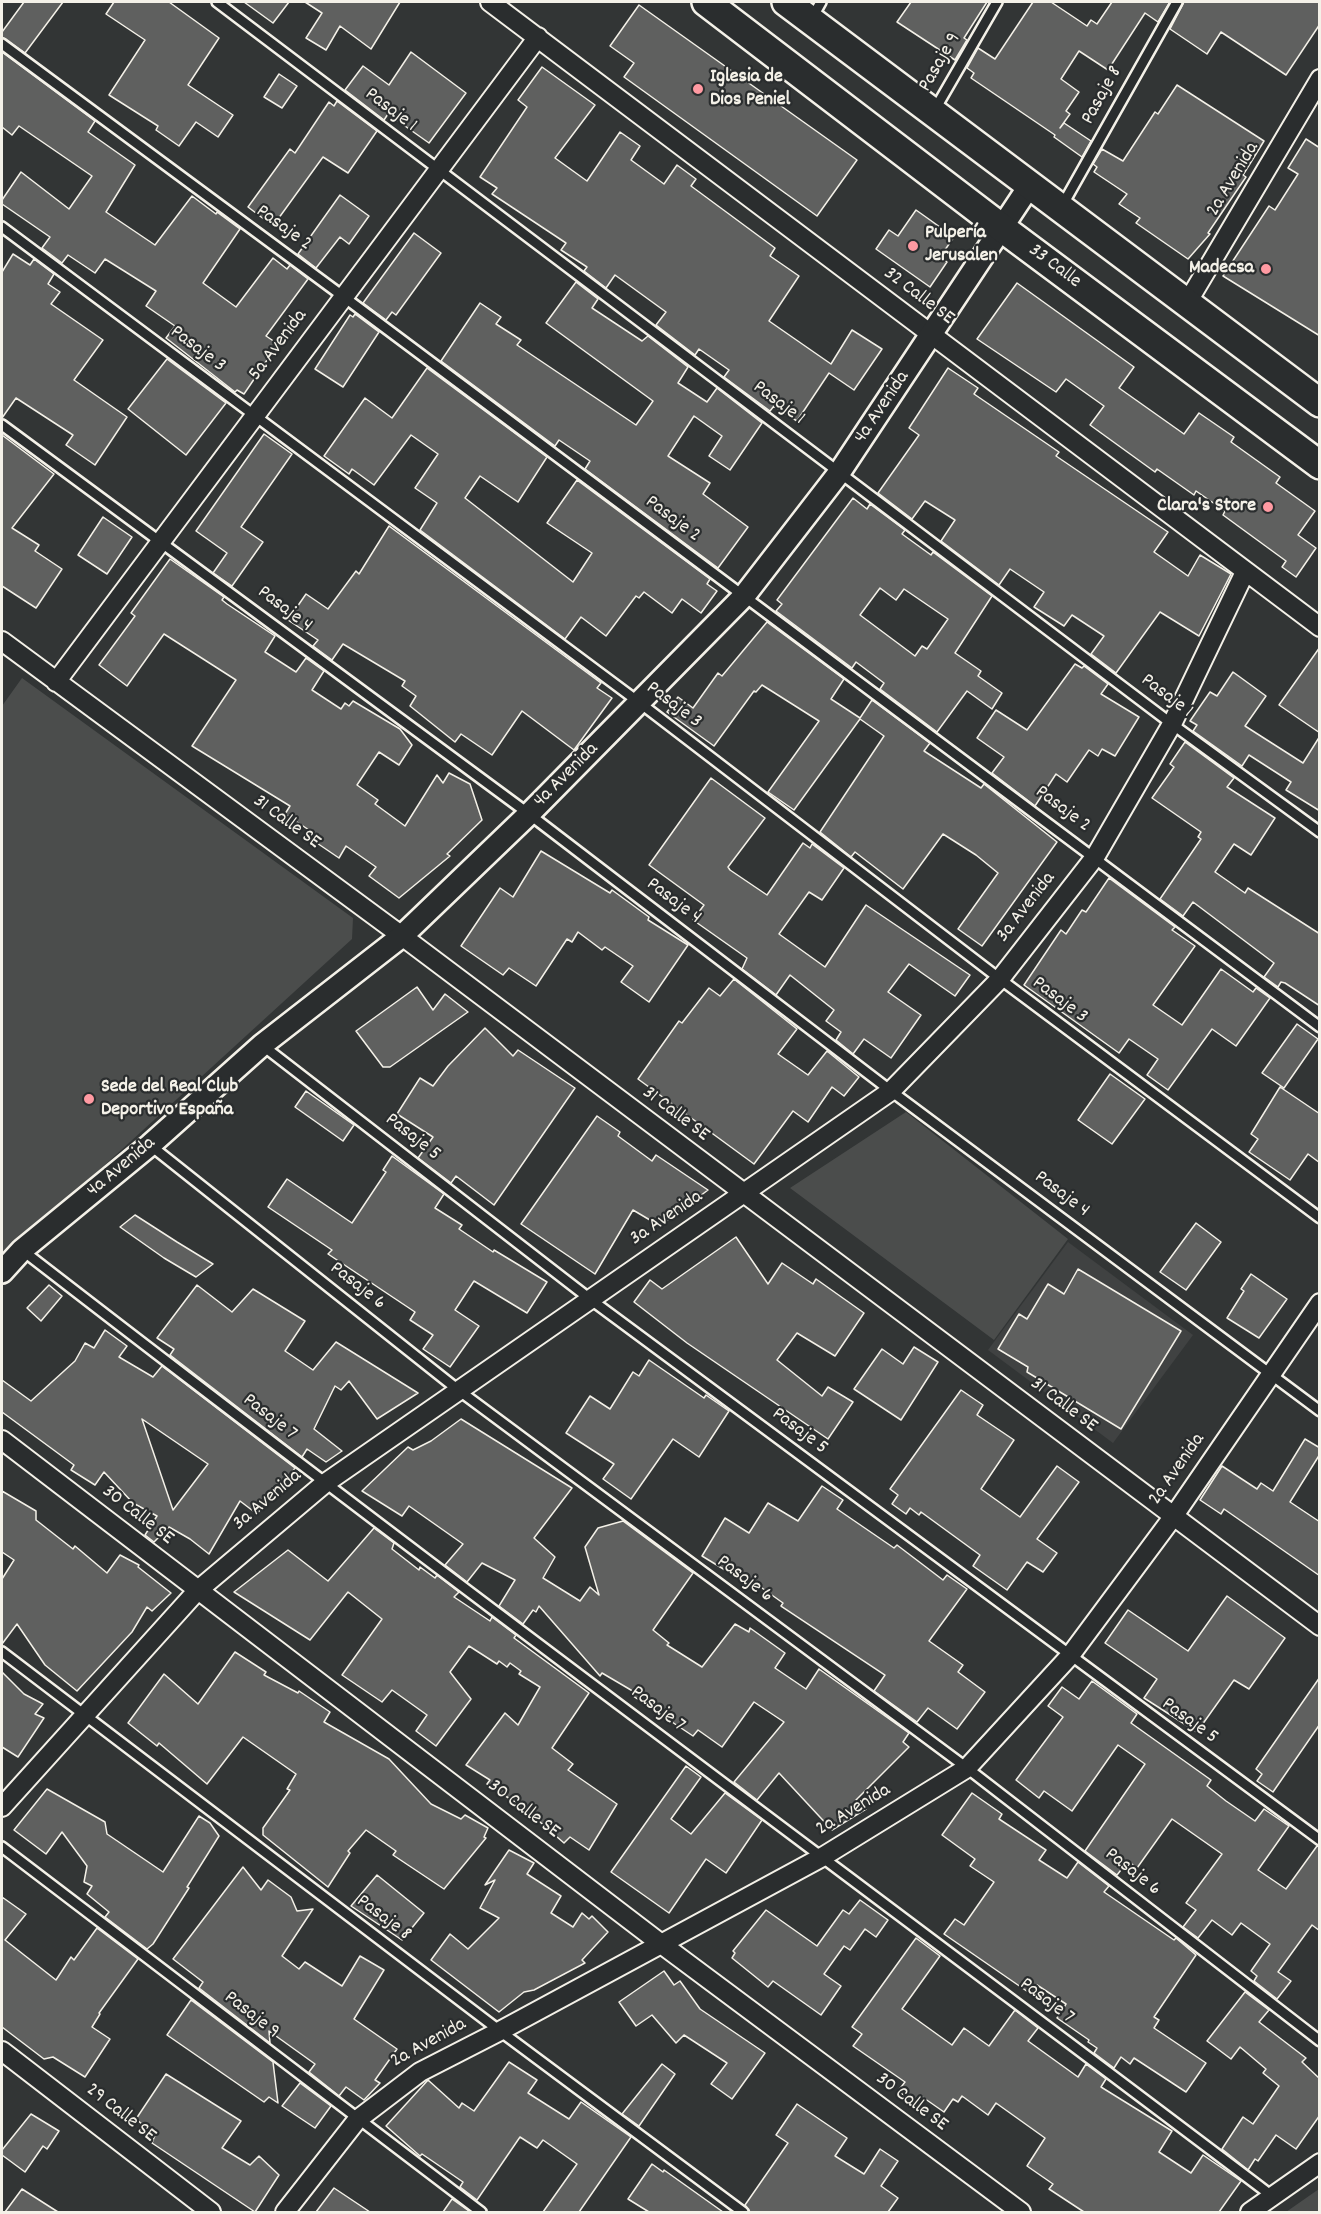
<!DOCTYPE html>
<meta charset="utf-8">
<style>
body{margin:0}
#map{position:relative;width:1321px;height:2214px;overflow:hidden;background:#323535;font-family:Dekko,sans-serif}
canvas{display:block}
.frame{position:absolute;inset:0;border:3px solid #f4f1e8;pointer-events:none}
</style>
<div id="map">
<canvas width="1321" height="2214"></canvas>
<div class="frame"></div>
</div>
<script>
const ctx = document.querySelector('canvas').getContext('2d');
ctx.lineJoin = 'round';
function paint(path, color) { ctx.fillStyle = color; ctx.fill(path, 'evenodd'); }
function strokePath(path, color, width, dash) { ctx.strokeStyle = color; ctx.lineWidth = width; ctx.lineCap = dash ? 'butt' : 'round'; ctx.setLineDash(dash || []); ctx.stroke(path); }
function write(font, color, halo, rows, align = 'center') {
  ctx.font = font + ' Dekko,sans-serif'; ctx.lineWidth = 4.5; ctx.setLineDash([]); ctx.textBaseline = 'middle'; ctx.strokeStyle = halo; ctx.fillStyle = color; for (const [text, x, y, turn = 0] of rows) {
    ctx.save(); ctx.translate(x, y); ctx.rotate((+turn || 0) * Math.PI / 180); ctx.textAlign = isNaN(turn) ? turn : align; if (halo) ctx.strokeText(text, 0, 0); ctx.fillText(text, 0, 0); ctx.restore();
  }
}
const built = new Path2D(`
 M1068,1242L1193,1335L1113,1443L988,1350Z`);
const green = new Path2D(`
 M22,678L353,918L352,939L2,1259V706Z
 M906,1112L1068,1239L994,1340L790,1188Z
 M1319,2189V2212H1286Z`);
const building = new Path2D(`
 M24,2H63L25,53L2,37V32Z
 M114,2H169L219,38L188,85L233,115L218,137L196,122L179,146L156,130L158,126L109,95L145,40L106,14Z
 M244,2H289L273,23Z
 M305,2H400L371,49L340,26L326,50L306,38L322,13Z
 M911,2H987L964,38L967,40L955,60L897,22Z
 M1033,2H1051L1087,26L1091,20L1097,24L1112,2H1170L1158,22L1145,13L1108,70L1079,51L1061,79L1079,92L1066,111L1070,114L1060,128L1064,123L1091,141L1082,157L1054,137L1055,135L971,78L974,73L967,68L978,48L995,59Z
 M1184,2H1320V24L1286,75L1221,32L1207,54L1170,29Z
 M639,5L857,160L817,216L624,77L634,63L610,46Z
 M2,52L95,121L88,132L135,165L106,212L155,245L192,196L216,214L217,212L240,229L203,283L236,307L273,258L287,269L290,265L308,279L266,336L278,344L244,394L237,390L235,392L166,338L175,326L146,306L156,291L105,259L95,273L68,255L62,263L42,248L50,237L2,204V200L21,172L69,209L92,176L19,126L12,135L2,127Z
 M411,52L466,93L429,143L388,114L384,120L345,90L363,66L389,85Z
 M542,67L595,105L555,158L587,181L620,132L640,146L631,160L664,184L677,165L696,179L691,186L775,248L770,256L799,276L769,321L831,364L852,330L882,349L854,390L829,373L797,421L774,406L770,411L724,377L729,370L699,349L695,355L656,325L666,312L615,275L606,288L584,271L587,267L561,250L566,243L492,194L497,188L480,177L527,107L518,100Z
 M279,74L297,86L282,108L264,97Z
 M1177,85L1264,141L1243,175L1246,177L1208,233L1210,234L1188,259L1136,223L1140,218L1119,204L1127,194L1094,172L1097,167L1093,164L1102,149L1123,161L1155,112L1158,114Z
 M337,101L377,131L348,173L323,157L273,226L248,207L290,149L295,153L329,102L334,106Z
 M1306,139L1320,148V336L1223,276L1269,206L1275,210L1298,174L1288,168Z
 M340,195L369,216L349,244L340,237L316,268L298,254Z
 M916,210L954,237L940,257L947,262L930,287L876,249L889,230L898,236Z
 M414,233L441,253L396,315L392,312L386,320L363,303Z
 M13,254L30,265L34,259L54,274L48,284L60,292L51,304L103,340L74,380L127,417L95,465L66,445L73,435L16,398L2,418V272Z
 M576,282L598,299L592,308L642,341L648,336L688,367L678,383L707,402L717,388L762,423L730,470L709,456L722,436L694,416L668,456L710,483L703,494L748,527L718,568L585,469L590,461L559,440L555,446L441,361L480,303L501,317L496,324L521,340L517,345L636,425L653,401L546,323Z
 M1017,283L1134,367L1119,388L1184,434L1199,413L1234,437L1231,442L1280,477L1276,483L1315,511L1298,535L1316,548L1296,577L1282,567L1286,561L1223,515L1225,511L1196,491L1194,495L1157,469L1155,472L1090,425L1104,406L1066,379L1056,392L977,339Z
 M355,314L379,332L343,387L315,369L350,315L353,317Z
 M167,359L226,403L186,455L128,409Z
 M427,368L547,457L518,502L480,476L465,498L573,582L592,553L547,523L577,480L710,579L707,584L717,591L701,613L682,599L672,613L644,592L639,598L636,596L606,636L581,617L565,639L420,530L437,503L415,488L438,454L411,435L374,485L352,469L349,474L324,456L365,398L392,418Z
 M948,368L978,388L974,394L1059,452L1056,456L1168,532L1154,552L1188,576L1200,555L1231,574L1199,636L1160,612L1116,673L1091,654L1104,636L1072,615L1064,626L1034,607L1044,592L1010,569L999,585L941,541L955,520L925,501L912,519L878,493L919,435L909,428Z
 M264,434L292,454L241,527L263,542L232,586L213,573L227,553L196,531Z
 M2,435L54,474L12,528L39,545L35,551L62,569L36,608L2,586Z
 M853,498L867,509L870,504L905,530L902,534L931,555L933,552L992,596L955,653L981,671L978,676L1002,693L992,709L967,691L937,732L880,689L884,683L856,662L852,668L776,611L782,604L777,600ZM880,588L896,600L904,589L948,619L927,649L922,646L915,656L860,615Z
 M103,517L132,537L107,574L78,555Z
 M389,526L601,683L597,688L612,698L574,750L522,711L492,755L461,734L455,742L410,706L416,696L402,686L405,681L343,644L332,660L313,646L318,640L288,620L306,594L328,609L356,571L359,574Z
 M170,559L224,597L222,600L227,604L275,636L265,652L296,672L306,658L324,671L312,690L341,709L345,703L349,706L353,701L400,729L412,745L399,765L379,752L357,785L378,800L375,804L405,826L437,775L443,783L449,773L470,784L482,820L447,854L450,856L399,898L369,876L376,867L346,846L339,858L308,837L312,832L285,814L290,806L192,746L236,680L164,634L127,686L99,665L135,616L131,613Z
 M767,622L844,679L831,699L860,718L872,700L930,743L924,751L981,788L984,784L1057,842L982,946L958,929L998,873L976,855L943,834L903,889L855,852L851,857L820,832L884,736L860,719L794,810L768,792L819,721L762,685L756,692L754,691L714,746L667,712L678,697L693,708L718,673L722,676Z
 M1320,647V733L1279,705Z
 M1075,664L1082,668L1084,666L1108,684L1101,694L1139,717L1115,756L1102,749L1098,756L1089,750L1067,782L1056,774L1035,806L992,773L1004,757L977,738L996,710L1027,730Z
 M1233,672L1266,696L1245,726L1303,763L1320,736V811L1286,790L1291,782L1249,755L1242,766L1193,731L1197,725L1190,721L1210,692L1217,696Z
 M1185,742L1234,778L1227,787L1275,818L1251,855L1234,844L1215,872L1245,893L1248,888L1320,934V1006L1285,983L1281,982L1278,987L1264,977L1274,963L1193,902L1183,916L1160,899L1201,839L1198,837L1201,832L1152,798L1174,767L1170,764Z
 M711,778L765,818L728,867L730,870L767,895L803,843L810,848L812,844L844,868L822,900L809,892L779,934L825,967L866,905L970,975L955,996L909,964L888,992L921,1015L891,1058L864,1039L853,1054L836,1040L841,1032L826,1021L834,1010L790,975L776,995L742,969L747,958L693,920L704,905L649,865Z
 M541,851L610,893L612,890L649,917L648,920L688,945L649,1002L621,982L633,966L605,947L602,950L578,932L572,942L567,939L536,986L509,968L503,975L461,946L500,888L513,897Z
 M1109,878L1175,927L1172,930L1195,946L1153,1005L1182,1025L1221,969L1253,992L1256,988L1270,998L1236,1046L1212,1029L1168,1090L1147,1075L1158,1059L1129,1039L1119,1053L1024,985L1061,930L1066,934L1082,910L1086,912Z
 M734,979L797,1029L778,1054L808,1075L827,1051L859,1077L844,1096L832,1087L808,1122L793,1111L754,1164L638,1079L679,1021L682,1023L709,988L720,996Z
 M417,987L433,1010L445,994L468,1012L390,1067H383L356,1031Z
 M1297,1024L1318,1039L1284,1088L1262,1073Z
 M485,1028L513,1056L518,1050L575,1088L494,1205L456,1176L451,1183L418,1158L433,1137L397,1114L420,1078L433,1086L448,1066Z
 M1110,1074L1145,1099L1112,1144L1078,1120Z
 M1280,1087L1320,1114V1163L1308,1154L1290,1180L1249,1152L1258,1139L1251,1134Z
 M306,1091L354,1125L343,1141L295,1107Z
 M597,1116L620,1132L618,1136L652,1161L656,1155L708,1190L660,1226L633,1210L595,1274L521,1224Z
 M392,1156L444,1194L435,1208L462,1225L459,1229L493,1252L494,1250L547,1282L527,1313L474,1281L455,1310L479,1326L450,1367L423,1349L433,1335L410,1320L415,1312L328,1254L332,1250L268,1207L287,1179L352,1223L386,1172L383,1170Z
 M135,1215L177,1242L213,1264L196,1277L164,1258L120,1227Z
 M1196,1223L1221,1242L1186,1290L1160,1272Z
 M736,1237L768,1284L782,1263L813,1284L816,1279L864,1313L835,1356L797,1333L777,1360L822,1396L828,1387L853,1402L828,1439L687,1343L634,1302L650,1280L662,1289Z
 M1078,1269L1181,1331L1121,1429L1027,1372L1028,1367L998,1349L1019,1314L1027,1319L1048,1284L1064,1294Z
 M1251,1274L1287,1299L1259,1338L1227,1318L1244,1291L1241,1289Z
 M49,1285L62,1296L41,1321L27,1308Z
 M197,1285L232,1312L253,1289L305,1321L285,1351L313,1370L336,1342L418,1393L377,1419L349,1381L341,1390L335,1386L314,1429L342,1451L326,1462L307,1449L302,1457L170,1355L174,1349L157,1338Z
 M105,1330L127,1346L119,1357L153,1377L162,1366L295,1468L280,1490L276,1487L257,1514L240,1501L209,1554L190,1539L169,1527L154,1542L145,1535L157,1516L133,1503L104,1472L95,1485L71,1470L74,1465L2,1412V1380L31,1401L75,1361L85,1343L94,1348ZM142,1419L208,1464L173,1510Z
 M914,1347L938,1362L901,1420L854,1389L882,1349L903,1364Z
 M649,1360L704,1398L706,1395L729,1411L699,1457L673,1439L631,1499L603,1479L614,1464L566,1433L590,1396L610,1409L633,1372L639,1376Z
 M961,1390L983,1405L977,1415L1014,1440L981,1489L1020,1517L1057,1466L1079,1482L1037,1539L1057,1553L1043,1572L1027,1562L1007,1590L973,1566L980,1555L921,1512L919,1515L910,1508L906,1514L892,1504L898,1495L890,1489Z
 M461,1419L572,1488L534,1538L555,1557L543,1578L580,1601L590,1587L599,1595L585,1547L598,1528L623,1521L693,1573L653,1630L669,1643L667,1645L702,1667L735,1624L749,1632L750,1628L785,1653L775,1668L806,1689L819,1669L909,1733L903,1742L909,1747L856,1800L866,1809L832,1830L779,1773L757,1800L734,1782L784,1722L754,1702L722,1747L698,1730L693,1736L633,1696L636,1693L602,1673L600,1676L539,1606L536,1612L533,1610L523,1624L499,1606L515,1580L482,1563L467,1582L445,1565L463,1544L409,1506L402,1516L362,1491L408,1447L413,1450L431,1441Z
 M1305,1439L1320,1448V1454L1290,1502L1320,1522V1576L1224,1509L1221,1514L1200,1500L1222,1466L1257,1489L1261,1483L1273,1491Z
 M822,1486L843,1500L837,1509L894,1548L897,1545L943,1580L947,1575L967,1589L929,1641L963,1665L958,1672L985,1692L957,1729L928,1708L917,1722L874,1691L885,1675L781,1606L783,1603L755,1583L727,1566L725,1570L702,1556L725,1518L749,1533L768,1503L798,1521Z
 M2,1491L36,1511V1520L73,1549L75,1546L107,1573L120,1555L139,1565L138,1567L171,1593L152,1611L147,1607L132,1632L77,1691L45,1665L17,1624L2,1644V1579L14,1560L2,1552Z
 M374,1528L394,1543L392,1549L419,1570L420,1567L435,1578L437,1575L459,1592L454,1597L490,1621L492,1617L516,1635L514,1638L589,1693L552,1748L573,1764L568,1770L617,1804L589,1850L570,1837L564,1843L524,1808L487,1784L490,1780L466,1765L505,1713L518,1725L540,1687L519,1674L521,1671L510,1663L507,1667L499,1661L497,1664L469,1646L450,1672L471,1699L436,1746L416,1731L427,1715L392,1690L382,1702L342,1675L382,1619L348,1592L310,1640L234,1592L288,1550L328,1581Z
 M1227,1596L1285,1638L1249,1689L1234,1680L1197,1732L1144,1698L1157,1679L1105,1643L1128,1610L1188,1651Z
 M235,1652L266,1672L264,1675L298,1693L299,1691L330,1712L324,1722L389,1759L431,1804L461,1819L465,1815L488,1828L484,1837L486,1838L444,1889L393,1855L396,1851L366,1830L348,1851L350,1853L328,1887L263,1835V1828L290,1790L287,1789L296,1774L243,1737L207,1784L159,1743L157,1746L128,1723L164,1674L198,1704Z
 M2,1672L24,1694L43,1704L35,1714L44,1718L18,1757L2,1747Z
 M1320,1677V1724L1273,1792L1257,1781L1262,1774L1256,1769Z
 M1092,1681L1137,1714L1131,1723L1211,1780L1207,1786L1226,1801L1255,1821L1264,1809L1289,1826L1258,1870L1286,1889L1317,1846L1320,1847V1931L1312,1925L1278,1972L1291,1981L1277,1999L1254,1981L1257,1976L1251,1971L1270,1944L1241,1923L1232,1935L1212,1920L1198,1938L1183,1927L1196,1910L1186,1903L1222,1854L1172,1819L1137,1868L1128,1861L1117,1875L1085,1851L1145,1764L1118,1745L1072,1811L1044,1791L1039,1798L1016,1780L1063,1717L1048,1706L1062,1687L1079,1699Z
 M686,1766L701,1777L671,1819L691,1834L725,1793L762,1820L726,1873L706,1859L669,1913L611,1872Z
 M47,1789L105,1822L107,1834L163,1872L199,1816L210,1823L219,1836L187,1887L189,1888L153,1944L147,1949L105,1917L109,1912L87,1894L92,1886L84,1882L87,1866L62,1832L46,1854L14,1830Z
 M972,1793L1002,1814L999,1819L1046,1850L1039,1860L1067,1878L1078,1862L1109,1886L1104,1892L1174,1940L1176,1938L1196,1955L1154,2017L1159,2020L1154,2028L1206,2063L1186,2092L1134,2058L1130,2064L1121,2057L1114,2068L1094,2053L1097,2048L1088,2042L1089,2040L1057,2018L1066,2004L1037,1985L1031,1994L944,1934L955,1919L964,1925L994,1882L970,1866L975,1859L942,1835Z
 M509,1850L534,1863L527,1874L561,1896L551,1913L573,1927L582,1913L589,1919L592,1916L608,1932L582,1960L585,1963L534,1990L524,1992L499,2012L431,1960L450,1934L468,1949L499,1918L480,1908L495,1880L485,1885Z
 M243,1867L261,1890L268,1880L291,1897L297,1911L313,1909L282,1956L299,1969L305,1962L342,1986L360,1956L384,1970L354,2019L397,2049L375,2080L380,2083L364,2100L346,2087L339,2096L309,2072L315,2064L269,2031L270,2043L199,1988L203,1982L173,1959Z
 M377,1875L424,1913L402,1940L351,1906Z
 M2,1897L26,1914L5,1940L56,1980L71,1957L74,1960L97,1928L138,1959L99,2013L100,2014L92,2027L110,2039L85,2077L53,2057L44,2059L2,2027Z
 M860,1900L888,1920L876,1937L865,1929L850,1950L844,1946L824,1974L841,1986L821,2015L773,1981L768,1987L732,1958L735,1953L733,1951L766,1910L817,1946L843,1910L849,1914Z
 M916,1938L940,1956L902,2009L952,2045L964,2028L989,2046L1015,2010L1038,2028L1028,2041L1078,2077L1086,2064L1106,2079L1101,2087L1172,2131L1159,2152L1191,2173L1203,2155L1241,2181L1219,2212H1084L1049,2189L1053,2184L1027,2166L1045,2138L996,2103L988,2115L962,2096L958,2102L953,2099L944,2112L921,2096L916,2104L898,2091L905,2082L853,2046L862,2034L852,2027Z
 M664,1971L674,1985L680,1981L700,2009L765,2053L732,2099L711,2084L727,2063L684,2035L676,2043L652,2015L636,2026L619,2002Z
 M1245,1992L1269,2010L1259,2022L1306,2058L1302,2062L1320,2079V2115L1296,2149L1276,2135L1258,2161L1255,2159L1248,2170L1222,2149L1243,2117L1253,2124L1279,2086L1263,2073L1266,2069L1240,2047L1231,2059L1207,2041Z
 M191,2000L273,2062L278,2103L269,2097L264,2102L167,2035Z
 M509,2062L537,2080L528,2093L569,2119L581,2102L631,2137L579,2212H543L577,2164L543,2140L537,2148L520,2137L477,2200L460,2187L463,2182L422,2154L420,2156L386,2126L428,2080L459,2108L462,2103L474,2111Z
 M662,2064L675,2074L639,2126L622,2114Z
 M166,2074L241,2121L222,2148L250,2165L259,2156L279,2175L255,2212L152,2143L155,2135L136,2119Z
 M300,2083L331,2106L315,2128L282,2106Z
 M797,2104L847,2138L835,2156L864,2174L880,2149L898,2161L881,2186L898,2198L888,2212H750L745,2205L788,2143L776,2135Z
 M31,2114L59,2131L47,2149L43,2146L25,2172L2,2155V2150Z
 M652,2164L663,2172L664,2170L723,2212H649L628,2199Z
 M334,2188L370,2212H316Z
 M22,2189L58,2212H5Z
 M452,2199L469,2211L468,2212H443Z`);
const service = new Path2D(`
 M217,2L1172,724L1320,832
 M812,18L821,2
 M2,44L344,297L1320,1027
 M934,111L997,2
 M1062,206L1177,2
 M2,227L640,703L1000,979L1320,1218
 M2,425L529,814L891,1091L1320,1411
 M262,1045L590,1299L1320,1840
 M150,1145L457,1389L967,1768L1320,2041
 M22,1250C435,1570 856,1881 1272,2196
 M2,1652L500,2031L743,2212
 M2,1847L481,2212`);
const minor = new Path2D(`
 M490,2L1320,627
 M1187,303L1320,79
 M2,641L402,936L1320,1626
 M56,682L538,37
 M2,1440L660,1943L1021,2212
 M2,1807L197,1591L324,1484L891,1091L1000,979L1095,857L1172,724L1245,572
 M2,2051L211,2212
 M285,2212L357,2120L420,2072L500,2031L824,1856L967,1768L1069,1657L1173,1517L1320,1303
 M1250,2212L1320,2163`);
const tertiary = new Path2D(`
 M2,1272L22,1250L150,1145L262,1045L402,936L529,814L744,596L839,473L1030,185`);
const primary = new Path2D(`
 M706,2L1002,228L1320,465
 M786,2L1320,403`);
const markers = [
 [698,89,6,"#ff9aa2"],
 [913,246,6,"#ff9aa2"],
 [1266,269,6,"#ff9aa2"],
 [1268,507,6,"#ff9aa2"],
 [89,1099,6,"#ff9aa2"]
];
const streetNames = [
 ["Pasaje 9",941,63,-60],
 ["Pasaje 8",1103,96,-61],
 ["Pasaje 1",390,111,37],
 ["2a Avenida",1234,180,-59],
 ["Pasaje 2",283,229,36],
 ["33 Calle",1054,267,37],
 ["32 Calle SE",918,297,37],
 ["5a Avenida",279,346,-53],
 ["Pasaje 3",197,350,37],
 ["Pasaje 1",778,404,37],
 ["4a Avenida",883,408,-56],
 ["Pasaje 2",672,520,37],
 ["Pasaje 4",284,610,37],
 ["Pasaje 1",1166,697,37],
 ["Pasaje 3",673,706,37],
 ["4a Avenida",567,776,-45],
 ["Pasaje 2",1062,810,37],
 ["31 Calle SE",286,823,36],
 ["Pasaje 4",673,902,37],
 ["3a Avenida",1027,908,-52],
 ["Pasaje 3",1059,1001,37],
 ["31 Calle SE",675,1115,37],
 ["Pasaje 5",412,1138,38],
 ["4a Avenida",122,1168,-40],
 ["Pasaje 4",1061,1195,37],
 ["3a Avenida",667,1219,-34],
 ["Pasaje 6",357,1287,38],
 ["31 Calle SE",1063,1406,37],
 ["Pasaje 7",269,1418,38],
 ["Pasaje 5",799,1432,37],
 ["2a Avenida",1178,1470,-55],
 ["3a Avenida",268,1501,-40],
 ["30 Calle SE",137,1516,38],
 ["Pasaje 6",744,1580,37],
 ["Pasaje 7",657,1710,37],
 ["Pasaje 5",1189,1722,36],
 ["30 Calle SE",523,1810,37],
 ["2a Avenida",854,1811,-31],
 ["Pasaje 6",1132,1873,38],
 ["Pasaje 8",383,1919,37],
 ["Pasaje 7",1046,2002,37],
 ["Pasaje 9",251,2016,38],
 ["2a Avenida",429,2044,-29],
 ["30 Calle SE",911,2103,37],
 ["29 Calle SE",120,2114,38]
];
const poiNames = [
 ["Iglesia de",710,78],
 ["Dios Peniel",710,101],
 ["Pulpería",925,234],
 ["Jerusalen",925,257],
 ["Madecsa",1254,269,"right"],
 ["Clara's Store",1256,507,"right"],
 ["Sede del Real Club",101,1088],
 ["Deportivo España",101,1111]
];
paint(built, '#404242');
paint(green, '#4b4d4c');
paint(building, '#5f605f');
strokePath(building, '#f4f1e8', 1.5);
strokePath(service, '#f4f1e8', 14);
strokePath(minor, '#f4f1e8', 22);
strokePath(tertiary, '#f4f1e8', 26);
strokePath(primary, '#f4f1e8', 32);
strokePath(service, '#2a2d2e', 9);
strokePath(minor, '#2a2d2e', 18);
strokePath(tertiary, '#2a2d2e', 21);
strokePath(primary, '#2a2d2e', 27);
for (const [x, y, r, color] of markers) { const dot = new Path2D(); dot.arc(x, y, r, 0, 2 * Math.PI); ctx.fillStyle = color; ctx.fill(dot); strokePath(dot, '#2a2d2e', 2); }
write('20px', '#f4f1e8', '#2a2d2e', streetNames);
write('bold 20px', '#f4f1e8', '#2a2d2e', poiNames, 'left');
</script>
